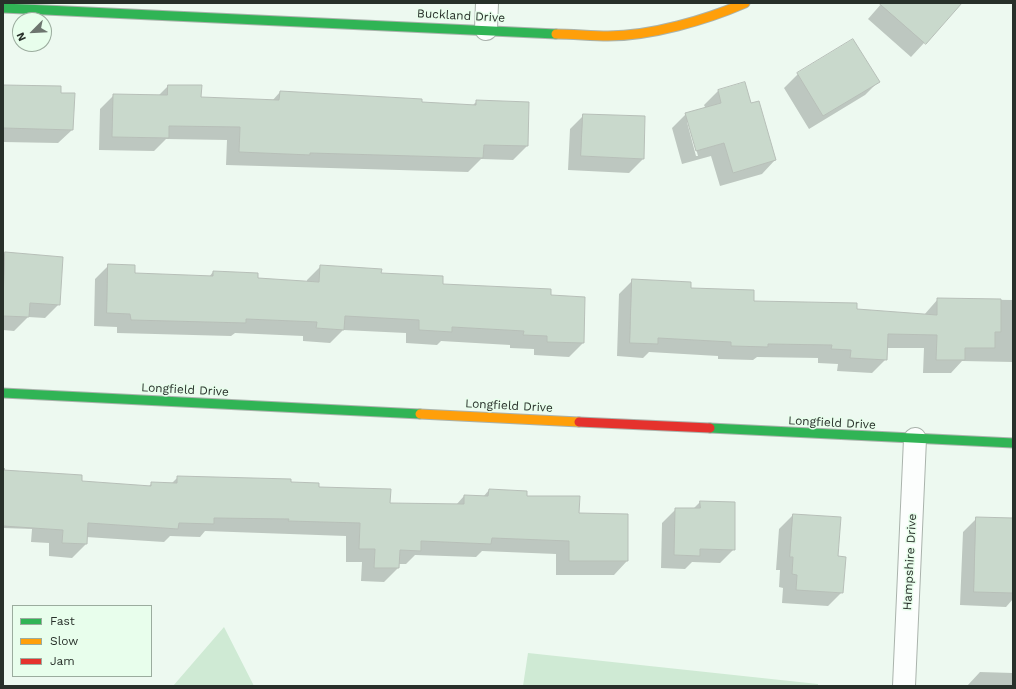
<!DOCTYPE html>
<style>
body{margin:0}
#map{position:relative;width:1016px;height:689px;overflow:hidden;background:#edf9f0;font-family:"Work Sans",sans-serif}
canvas{display:block}
.frame{position:absolute;inset:0;border:4px solid #28302a;pointer-events:none}
.legend{position:absolute;left:12px;top:605px;width:140px;height:72px;box-sizing:border-box;background:#e8feec;border:1px solid #9bac9e;margin:0;padding:5px 7px;list-style:none;font-size:12px;color:#28302a}
.legend li{display:flex;align-items:center;gap:8px;height:20px}
.legend b{width:20px;border:1px solid #9bac9e}
.north{position:absolute;left:12px;top:12px;width:40px;height:40px;box-sizing:border-box;background:#e8feec;border:1px solid #9bac9e;border-radius:50%;rotate:246deg;font-size:11px;font-weight:700;line-height:16px;text-align:center;color:#28302a}
.north::after{content:'';display:block;margin:auto;width:14px;height:18px;background:#6d766f;clip-path:polygon(50% 0,100% 100%,50% 72%,0 100%)}
</style>
<div id="map">
<canvas width="1016" height="689"></canvas>
<div class="frame"></div>
<ul class="legend">
<li><b style="height:5px;background:#30b455"></b>Fast</li>
<li><b style="height:5px;background:#ff9f0a"></b>Slow</li>
<li><b style="height:5px;background:#e5322d"></b>Jam</li>
</ul>
<div class="north">N</div>
</div>
<script>
const ctx = document.querySelector('canvas').getContext('2d');
ctx.lineJoin = 'round';
function paint(path, color) { ctx.fillStyle = color; ctx.fill(path, 'evenodd'); }
function strokePath(path, color, width, dash) { ctx.strokeStyle = color; ctx.lineWidth = width; ctx.lineCap = dash ? 'butt' : 'round'; ctx.setLineDash(dash || []); ctx.stroke(path); }
function write(font, color, halo, rows, align = 'center') {
  ctx.font = font + ' "Work Sans",sans-serif'; ctx.lineWidth = 3; ctx.setLineDash([]); ctx.textBaseline = 'middle'; ctx.strokeStyle = halo; ctx.fillStyle = color; for (const [text, x, y, turn = 0] of rows) {
    ctx.save(); ctx.translate(x, y); ctx.rotate((+turn || 0) * Math.PI / 180); ctx.textAlign = isNaN(turn) ? turn : align; if (halo) ctx.strokeText(text, 0, 0); ctx.fillText(text, 0, 0); ctx.restore();
  }
}
const green = new Path2D(`
 M224,627L254,686H173Z
 M528,653L818,684V686H523Z`);
const shadow = new Path2D(`
 M882,3H961L911,57L868,19Z
 M798,74L878,82L865,95L809,129L784,88Z
 M744,83L750,104L775,160L762,174L720,186L711,156L682,164L672,128L686,114L706,109L704,105L718,91ZM687,122H689L698,156H696Z
 M3,86L60,94L72,130L58,143L3,142Z
 M168,86L200,98L272,101L280,92L472,106L477,101L527,146L513,160L481,159L468,172L226,165L227,140L166,139L154,151L99,150L100,109L114,95L158,96Z
 M584,115L643,159L629,173L568,170L570,129Z
 M3,254L62,258L59,304L45,318L28,317L14,331L3,330Z
 M109,265L134,274L209,277L213,272L257,279L307,282V280L321,266L442,285L550,296L583,343L569,357L534,355V349L510,348V345L441,341L437,345L406,343V333L343,330L330,343L303,341V336L235,333L231,336L117,333V327L94,326L95,279Z
 M633,280L690,289L753,302L924,315L938,299L1013,300V362L962,361L951,373H923L924,348H886V359L872,373L837,371L838,364L818,363V358L757,357L753,360L718,359V356L649,352L643,358L617,356L619,294Z
 M3,468H5V471L81,482L148,487L152,483L171,484L178,477L290,483L389,504L456,505L464,496L483,497L489,490L526,497L578,514L627,561L614,575H556V554L482,551L476,557L415,555L406,564H398V568L384,582L361,581L362,562H346V536L205,531L200,537L170,536L164,542L86,537V544L72,558L49,556V543L31,542L32,529L3,528Z
 M700,502L734,549L720,563L692,562L685,569L661,568L662,523L676,509H693Z
 M793,515L837,557L842,592L828,606L782,603L783,588L779,587L780,570H776L779,529Z
 M977,518L1013,519V599L1006,607L960,605L963,532Z
 M980,672L1013,673V686H967Z`);
const building = new Path2D(`
 M879,3H962L926,44Z
 M853,39L880,82L823,116L797,73Z
 M745,82L751,103L759,101L776,160L733,173L724,143L696,151L685,113L721,103L718,90Z
 M3,85L61,86V93H75L73,130L3,128Z
 M168,85H202L201,97L279,100L280,91L422,99V102L476,105V100L529,102L528,146L484,145L483,158L310,153V155L239,152L240,127L169,126V138L112,137L113,94L167,95Z
 M583,114L645,116L644,159L581,156Z
 M5,252L63,257L60,305L30,303L29,317L3,316Z
 M108,264L135,265V273L213,276V271L258,273V278L319,282L320,265L382,269L381,273L443,276V284L551,289V295L585,297L584,343L547,342V336L523,335L524,331L452,327V332L419,330V320L345,316L344,330L316,328L317,322L246,319V323L131,320L130,314L107,313Z
 M632,279L691,282V288L754,290V301L857,303V309L937,315V298L1001,299V332H995V348H965V360H936L937,335L888,334L887,360L850,358L851,350L831,349L832,345L768,344V347L731,346V342L658,338V344L630,343Z
 M3,470L82,475V481L151,486V482L177,483V476L291,479V482L319,483V487L391,489L390,503L464,504V495L488,496L489,489L527,491V496H580L579,513L628,514V561H569V541L492,538L491,544L421,541V551L400,550L399,568H374L375,549H359L360,523L288,521L289,519L214,518V524L179,523L178,529L88,523L87,544L62,543L63,530L3,526Z
 M700,501L735,502V550L700,549V556L674,555L675,508H700Z
 M793,514L841,517L838,556L846,557L843,593L796,590L797,575L792,574L793,557H790Z
 M976,517L1013,518V593L974,592Z`);
const street = new Path2D(`
 M486,29L487,3
 M904,686L915,439`);
const fast = new Path2D(`
 M3,8L556,34
 M3,393L420,414
 M710,428L1013,443`);
const slow = new Path2D(`
 M556,34C573,34 591,36 608,36C651,36 706,20 745,3
 M420,414L579,422`);
const jam = new Path2D(`
 M579,422L710,428`);
const streetNames = [
 ["Buckland Drive",461,16,3],
 ["Longfield Drive",185,390,3],
 ["Longfield Drive",509,406,3],
 ["Longfield Drive",832,423,3],
 ["Hampshire Drive",910,562,-87]
];
paint(green, '#cfead4');
paint(shadow, '#0003');
paint(building, '#c9d9cc');
strokePath(building, '#b7bfb8', 1);
strokePath(street, '#aab3ac', 24);
strokePath(fast, '#aab3ac', 11);
strokePath(slow, '#aab3ac', 11);
strokePath(jam, '#aab3ac', 11);
strokePath(street, '#fcfefd', 22);
strokePath(fast, '#30b455', 9);
strokePath(slow, '#ff9f0a', 9);
strokePath(jam, '#e5322d', 9);
write('12px', '#28302a', '#e8feec', streetNames);
</script>
